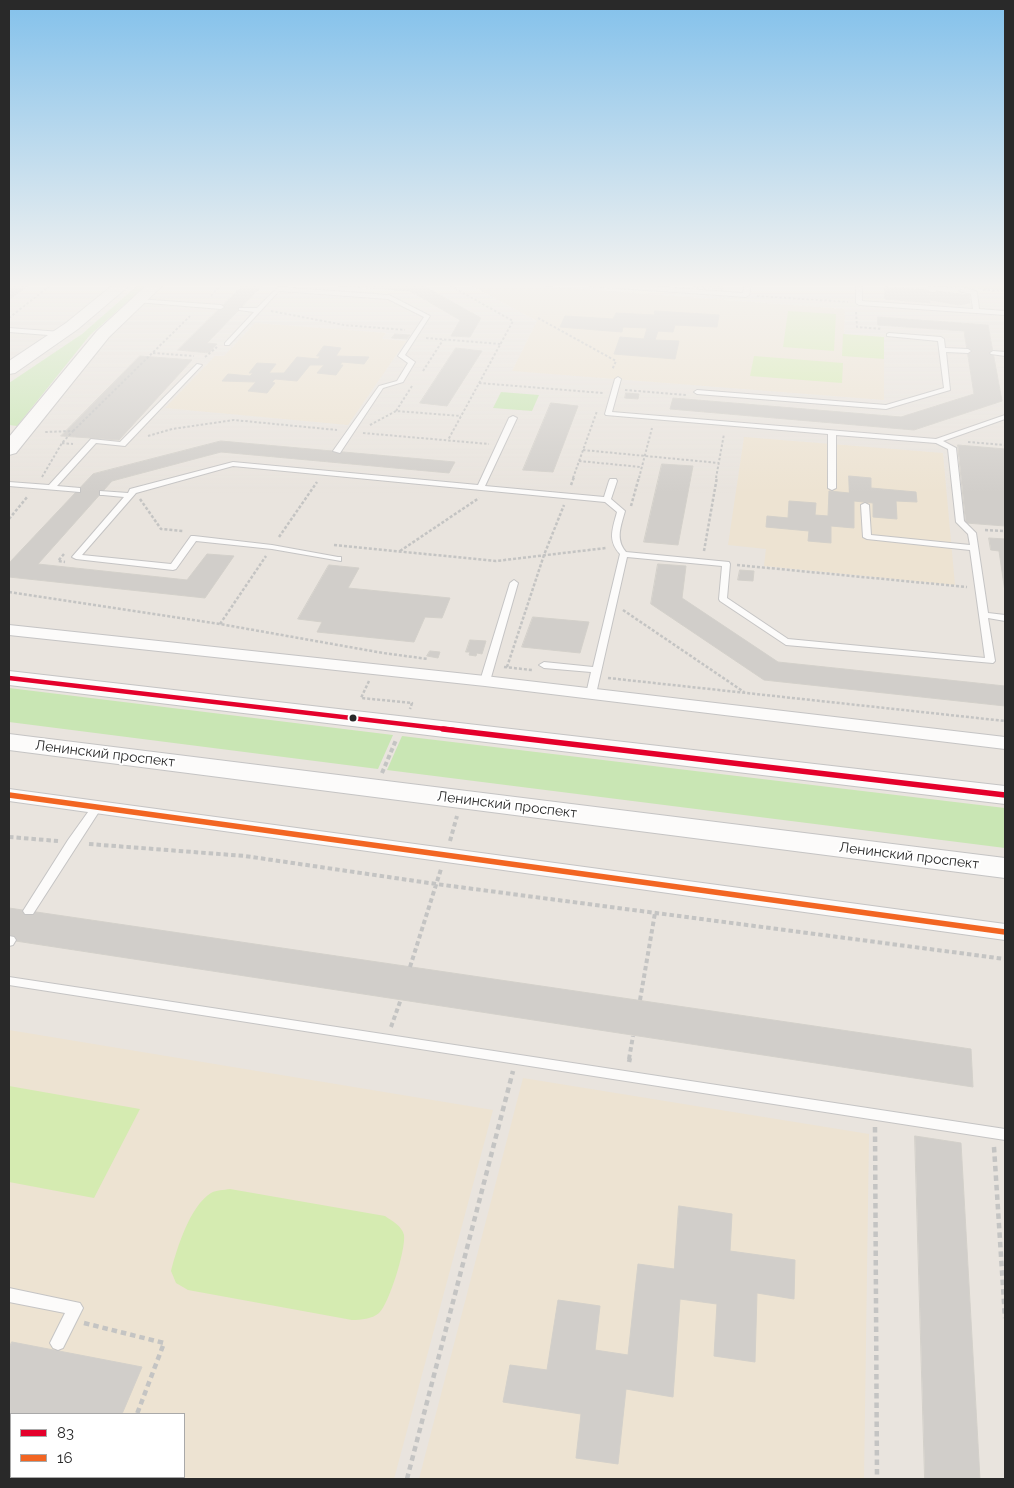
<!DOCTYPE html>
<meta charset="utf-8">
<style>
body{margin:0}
#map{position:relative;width:1014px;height:1488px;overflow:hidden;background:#e9e4de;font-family:Raleway,sans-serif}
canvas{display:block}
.frame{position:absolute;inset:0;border:10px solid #292929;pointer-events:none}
.legend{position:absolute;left:10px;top:1413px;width:175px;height:65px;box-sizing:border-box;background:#fff;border:1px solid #a9a9a9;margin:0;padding:6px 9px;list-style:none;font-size:15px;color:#292929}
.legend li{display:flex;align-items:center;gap:10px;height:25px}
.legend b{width:25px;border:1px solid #a9a9a9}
</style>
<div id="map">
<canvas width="1014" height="1488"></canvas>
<div class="frame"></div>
<ul class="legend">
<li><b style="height:6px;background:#e4002b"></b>83</li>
<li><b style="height:6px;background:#f26522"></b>16</li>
</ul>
</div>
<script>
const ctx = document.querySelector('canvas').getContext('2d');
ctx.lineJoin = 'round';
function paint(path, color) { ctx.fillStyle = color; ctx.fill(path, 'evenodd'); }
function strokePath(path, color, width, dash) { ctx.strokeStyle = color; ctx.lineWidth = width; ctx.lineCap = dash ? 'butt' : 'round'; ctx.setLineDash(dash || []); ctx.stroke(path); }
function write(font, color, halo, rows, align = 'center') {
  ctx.font = font + ' Raleway,sans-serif'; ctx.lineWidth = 4; ctx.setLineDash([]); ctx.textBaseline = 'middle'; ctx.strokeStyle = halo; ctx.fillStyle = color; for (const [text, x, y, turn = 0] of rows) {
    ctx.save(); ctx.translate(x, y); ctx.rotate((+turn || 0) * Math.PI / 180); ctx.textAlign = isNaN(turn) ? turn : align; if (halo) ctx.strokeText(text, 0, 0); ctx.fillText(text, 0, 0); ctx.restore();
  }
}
const education = new Path2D(`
 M468,284H517L845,309L844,334L884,337V400L512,371L537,321Z
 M255,323L386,333L382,339L406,341L348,425L165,408L215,356H224Z
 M744,437L943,453L955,585L764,566L766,549L728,545Z
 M9,1030L493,1110L394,1479H9ZM11,1414H184V1477H11Z
 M523,1078L869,1134L864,1479H419Z`);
const green = new Path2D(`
 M139,284H148L90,335L17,426L9,425V383L82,334Z
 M931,284L1005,285V290L933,286Z
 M501,392L539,395L532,411L493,408Z
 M9,688L393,735L378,769L9,722Z
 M402,736L1005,808V848L387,770Z`);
const pitch = new Path2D(`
 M788,311L836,314L834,351L783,347Z
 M843,334L884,337V359L842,356Z
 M754,356L843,363L842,383L750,376Z
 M9,1086L140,1109L94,1198L9,1182Z
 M230,1189L385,1216C392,1221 402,1226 404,1235C406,1249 389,1304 379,1313C372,1319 361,1320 352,1320L188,1290L176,1283L171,1271C177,1248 190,1206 211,1193C216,1190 224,1190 230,1189Z`);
const building = new Path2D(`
 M9,284H30L9,300Z
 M244,284H264L207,343L217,344L209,353L178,350Z
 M313,284L422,285L481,318L470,337L451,336L460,320L410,291Z
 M688,284H723L722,289L693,287L694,285Z
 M885,287L929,290L930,303L885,299Z
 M937,291L969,295L970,303L959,305L930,300V292L938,293Z
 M655,311L719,315L717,327L675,325L673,332L658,331L655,340L679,341L675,359L614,354L620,337L644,339L647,328L623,327L622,332L560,327L565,316L613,319L616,313L654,315Z
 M878,317L988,325L1002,401L914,430L670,409L673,398L901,417L974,394L964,331L878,325Z
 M395,334L410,335L407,339L392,338Z
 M324,346L341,348L336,356L369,357L364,364L342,362L340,365H343L336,375L317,373L324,365H310L297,381L275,379L272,382L275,383L267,393L248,391L256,382L222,381L228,374L250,376L253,373H249L257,363L276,364L269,373H284L297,357L318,359L320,356H317Z
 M456,348L482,351L447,406L420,403Z
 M140,356L192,360L119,440L61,436Z
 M626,393L639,394L638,399L625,398Z
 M551,403L578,406L553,472L523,470Z
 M221,441L455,462L449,473L221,452L112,481L38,564L187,580L207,554L234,556L205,598L9,577V563L93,474Z
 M958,445L1005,449V526L966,523Z
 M662,464L693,466L678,545L644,542Z
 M849,476L871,478V488L916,492L917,502L896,501L897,519L873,517V503L854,501V528L831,526V543L808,541L809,531L766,527L767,516L788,518L789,501L816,503L815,515L828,516L829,491L849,493Z
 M989,538L1005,539V592L999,551L991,550Z
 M658,564L686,566L682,598L778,662L1005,686V706L764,680L651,604Z
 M329,565L359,568L348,588L450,598L442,618L425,617L414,642L317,632L322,622L298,619Z
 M740,570L754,571L753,581L738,580Z
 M533,617L589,622L580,653L522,647Z
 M470,640L486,641L482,654L477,653L476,656L469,655L470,652H466Z
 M430,651L440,652L438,658L427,656Z
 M9,908L971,1049L973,1087L9,940Z
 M915,1136L961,1143L980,1479H925Z
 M679,1206L732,1214L730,1251L795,1260L794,1299L757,1293L755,1362L714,1356L717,1304L680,1299L673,1397L626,1389L618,1464L576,1458L581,1414L503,1402L510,1365L547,1370L558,1300L600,1306L595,1350L628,1355L638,1264L674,1269Z
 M12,1342L142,1367L122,1414H11V1477H96L95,1479H9V1348Z`);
const pathFar3 = new Path2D(`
 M447,284L513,321L448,440
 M906,284L952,287
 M983,290L1005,291
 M211,296L222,284
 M757,296L848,302
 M271,311L344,325L405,330
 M856,312L857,327L882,329
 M9,318L52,284
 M538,318L616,361L612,370
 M426,338L501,344
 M153,353L194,356
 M205,357L217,347
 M423,371L443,340
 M479,383L603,393
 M412,386L396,411L461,416
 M625,390L686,395
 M370,425L396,411
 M73,431L190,316
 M363,433L489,444
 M148,436L172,429L234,420L337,430
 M968,442L1005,445
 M62,443L73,444
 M583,450L719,463
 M579,461L641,467
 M42,477L62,443L73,431L45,432
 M573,478L597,411
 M639,478L652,428
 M716,478L724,434`);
const pathFar2 = new Path2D(`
 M571,485L574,477
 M140,499L161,529L183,531
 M631,506L639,477
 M9,519L28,496
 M985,530L1005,531
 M279,537L317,482
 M334,545L496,561L606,548
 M400,551L479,498
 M704,551L717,477
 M64,554L58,561L65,562
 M737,565L967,587
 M9,592L220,624L383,653L428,659
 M623,610L744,692
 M220,624L266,556
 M504,667L532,670
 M507,667L544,555L564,505
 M608,678L1005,721
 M369,681L361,698L412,703L410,709`);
const pathFar1 = new Path2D(`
 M382,773L396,740
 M9,837L58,841
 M450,841L457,816
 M89,844L245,856L436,884L1005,959
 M410,967L441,869
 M640,1000L655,913
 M391,1027L401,999
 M629,1059L633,1036`);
const path = new Path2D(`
 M629,1062L630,1058
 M875,1127L877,1479
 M994,1147L1005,1318
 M84,1323L164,1343L137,1414
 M112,1479L113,1477
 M407,1479L513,1071`);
const service = new Path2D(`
 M587,284H618L743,293L745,284H751L749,295L746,297L590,286Z
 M856,284H862V301L973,309L971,294L959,291C963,288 973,289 977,292L979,309L1005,311V315L859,305L856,303Z
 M278,287L389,295L430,316L405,355L415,362L403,382L383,388L340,453L333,451L379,386L397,381L408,363L398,356L424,317L388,299L279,291L229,345H225V343L254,312L239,310V308H257Z
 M138,299L221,305L224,307L221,309L136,302L135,301Z
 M9,328L61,332L64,334L61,336L9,332Z
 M889,333L941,337L944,339L945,348L968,349L971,351L968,353L946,352L950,390L886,409L697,394L694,392L697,390L886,405L944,388L938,341L887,336V334Z
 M993,351L1005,352V356L991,354L990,353Z
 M197,364L202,365L125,446L96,443L57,486L80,488V492L9,486V482L49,485L91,439L120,442Z
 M618,377L621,379L612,412L936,439L1005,415V419L943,441L956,448L964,521L976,533L988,613L1005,615V621L988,618L995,661L993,663L786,645L720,601L719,599L722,566L627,557L596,694L594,696H588L586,694L591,672L544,668L539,665L544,662L593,667L620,554C607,540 613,528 617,512L605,502L233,466L136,493L82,555L171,564L191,536H194L272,545L338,557H341V561L272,549L196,541L176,569L173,570L76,559L72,557L124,497L103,495H100V491L128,493L130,489L233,462L478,485L509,418L513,416L517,418L485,486L604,497L609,481L610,479H616L617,481L611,499L625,511C621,526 615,539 626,552L729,562L730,564L727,598L788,639L985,658L970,550L867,539L863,537L861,505L865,503L869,505L871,535L970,545L968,534L956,522L948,449L936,443L836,435V488L832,490L828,488V434L606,415L605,414L615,379Z
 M514,580L518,583L490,681L485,684L482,683L480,681L510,583Z
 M97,804L102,807L33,914H25L23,911L68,840L93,805Z
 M9,936L14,937L16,940L13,945L9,946Z
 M9,977L1005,1129V1140L9,985Z
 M9,1288L80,1303L83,1308L63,1348L58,1350L53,1348L50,1343L65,1313L9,1302Z`);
const minor = new Path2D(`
 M9,625L485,676L1005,737V749L485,686L9,635Z
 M9,789L1005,924V940L9,801Z`);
const secondary = new Path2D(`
 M114,284H131L78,329L15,373L9,374V361L66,323Z
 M148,284H164L109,337L16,453L9,455V437L97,331Z
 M9,671L1005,786V804L9,685Z
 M9,734L1005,858V878L9,750Z`);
const bus1Far1 = new Path2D(`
 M9,678L454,730`);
const bus1 = new Path2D(`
 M443,729L1005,795`);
const bus2 = new Path2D(`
 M9,795L1005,932`);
const markers = [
 [353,718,4.5,"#292929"]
];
const streetNames = [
 ["Ленинский проспект",105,754,7],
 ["Ленинский проспект",507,805,7],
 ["Ленинский проспект",909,856,7]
];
paint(education, '#ede3d2');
paint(green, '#c9e6b4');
paint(pitch, '#d5ebb1');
paint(building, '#d1ceca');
strokePath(building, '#d3d0ca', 1);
strokePath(service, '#c5c4c4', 2);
strokePath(minor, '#c5c4c4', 2);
strokePath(secondary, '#c5c4c4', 2);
strokePath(pathFar3, '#c4c4c3', 2, [2.5, 2]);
strokePath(pathFar2, '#c4c4c3', 2.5, [3, 2]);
strokePath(pathFar1, '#c4c4c3', 4, [4.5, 3]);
strokePath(path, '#c4c4c3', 4.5, [5.5, 4]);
paint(service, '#fcfbfa');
paint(minor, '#fcfbfa');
paint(secondary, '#fcfbfa');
strokePath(bus1Far1, '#e4002b', 4.5);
strokePath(bus1, '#e4002b', 5.5);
strokePath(bus2, '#f26522', 5.5);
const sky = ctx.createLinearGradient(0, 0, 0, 493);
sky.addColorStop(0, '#83c1eb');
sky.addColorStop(0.58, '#f5f3f0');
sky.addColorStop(1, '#f5f3f000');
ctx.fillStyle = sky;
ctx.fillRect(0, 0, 1014, 493);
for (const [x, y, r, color] of markers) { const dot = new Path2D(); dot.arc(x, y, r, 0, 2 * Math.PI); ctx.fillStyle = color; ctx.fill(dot); strokePath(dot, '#fff', 2); }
write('14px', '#292929', '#fff', streetNames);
</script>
